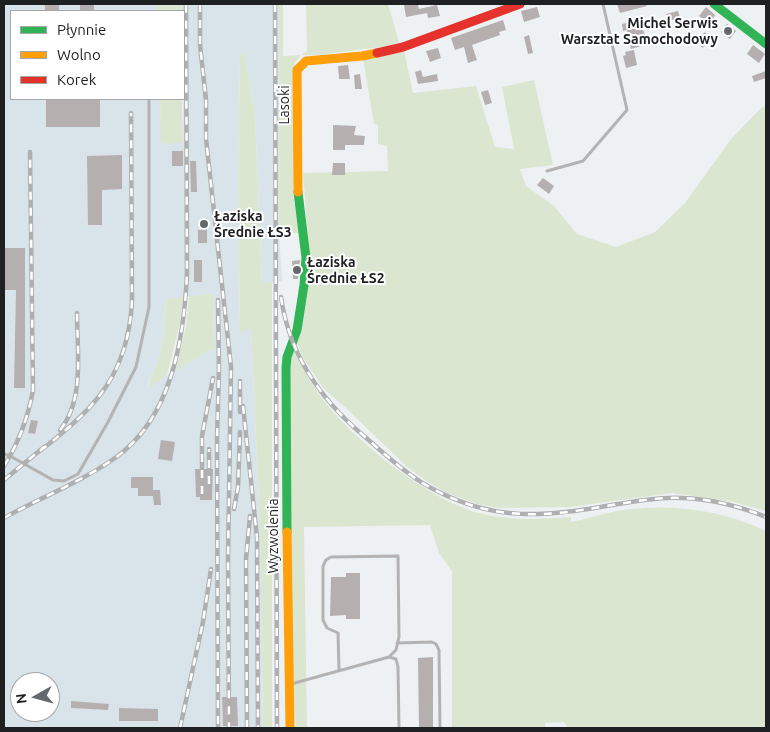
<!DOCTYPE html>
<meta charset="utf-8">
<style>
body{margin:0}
#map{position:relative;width:770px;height:732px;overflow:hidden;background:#edf1f4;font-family:Ubuntu,sans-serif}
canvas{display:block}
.frame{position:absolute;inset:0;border:5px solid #1e2022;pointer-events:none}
.legend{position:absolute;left:10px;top:10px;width:175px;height:90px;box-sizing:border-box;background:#fff;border:1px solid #a5a6a7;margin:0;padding:6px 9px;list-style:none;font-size:15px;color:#1e2022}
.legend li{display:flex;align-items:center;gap:10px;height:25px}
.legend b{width:25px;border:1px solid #a5a6a7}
.north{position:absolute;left:10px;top:672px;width:50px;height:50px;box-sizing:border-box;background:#fff;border:1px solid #a5a6a7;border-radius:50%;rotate:263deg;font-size:14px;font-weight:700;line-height:20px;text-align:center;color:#1e2022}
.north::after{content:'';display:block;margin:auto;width:18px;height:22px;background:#66696c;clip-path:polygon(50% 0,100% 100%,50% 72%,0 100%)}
</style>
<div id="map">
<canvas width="770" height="732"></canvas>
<div class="frame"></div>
<ul class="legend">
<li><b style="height:6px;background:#30b455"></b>Płynnie</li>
<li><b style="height:6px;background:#ff9f0a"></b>Wolno</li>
<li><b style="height:6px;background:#e5322d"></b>Korek</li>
</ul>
<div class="north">N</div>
</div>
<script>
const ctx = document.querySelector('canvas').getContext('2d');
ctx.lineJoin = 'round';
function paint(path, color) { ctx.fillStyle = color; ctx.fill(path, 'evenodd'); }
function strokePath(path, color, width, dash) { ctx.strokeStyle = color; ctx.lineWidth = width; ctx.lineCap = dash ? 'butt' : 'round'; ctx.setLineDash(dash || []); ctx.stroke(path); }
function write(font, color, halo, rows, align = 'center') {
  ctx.font = font + ' Ubuntu,sans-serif'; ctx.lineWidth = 4; ctx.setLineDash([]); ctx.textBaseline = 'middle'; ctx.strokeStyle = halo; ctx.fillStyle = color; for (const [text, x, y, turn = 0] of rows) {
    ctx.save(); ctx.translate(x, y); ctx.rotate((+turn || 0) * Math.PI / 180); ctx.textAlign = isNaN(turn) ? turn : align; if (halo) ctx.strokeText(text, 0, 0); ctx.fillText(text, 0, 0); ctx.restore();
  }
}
const built = new Path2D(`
 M4,4H157V11H11V99H160L162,144L183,142L184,11H181V4H279V234L282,281L262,284L255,114L244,54H240L238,178L240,332L251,326L260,525L263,728H4ZM213,294L214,348L147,387L159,357L164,335L166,299ZM20,682H50V712H20Z`);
const green = new Path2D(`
 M157,4H181V11H157Z
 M279,4H283V56L301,55L307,51L306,4H388L399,42L388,46L318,55H301L295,63L293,72V193L299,233L279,234Z
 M404,50L413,93L476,86L495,147L514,149L502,87L534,80L553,165L520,169L526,186L554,206L577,234L616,247L655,232L685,203L731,139L762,107L766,106V511L734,502L672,493L570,507L499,508L477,504L447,493L428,482L406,466L347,409L324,389L303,358L297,343L310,261L303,173L388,171L387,146L378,144V125L374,124L363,59Z
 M240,53H244L255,114L262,283H272V728H263L260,525L251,327L240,333L238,178Z
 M160,99H182L183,143L161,144Z
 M213,294L214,348L175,371L186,327L189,296Z
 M183,297L180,323L167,375L147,388L159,357L164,335L166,299Z
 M294,351C302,366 309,380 319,394C350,438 430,502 483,514C512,521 541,519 571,517V522C590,518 611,511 631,509C675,504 726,511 766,531V728H568L564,722L545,723V728H452V571L439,553L430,525L304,527L307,728H296L291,643L289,388L291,358Z`);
const building = new Path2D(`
 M45,4H59V11H45Z
 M80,4H94V11H80Z
 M415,4L418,5L419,9L437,5L440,16L428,18L427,13L406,17L404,5Z
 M617,4H646L647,6L620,13Z
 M537,7L540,17L524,22L521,11Z
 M706,7L715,15L710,25L699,16Z
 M678,11L680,18L668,21L666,14Z
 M644,19L645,26H642L648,44L631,49L627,30L623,31L622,24Z
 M503,20L506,30L499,32L500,35L472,45L477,60L468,63L464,47L455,50L451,38Z
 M727,24L736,31L730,39L721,32Z
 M705,32L711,40L702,48L697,39Z
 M529,35L533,53L528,54L524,37Z
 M753,45L765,54L759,63L747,54Z
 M438,48L441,58L430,62L426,51Z
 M634,50L637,65L626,68L623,56L626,55L625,52Z
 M348,65L350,79H339L338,66Z
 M421,70L423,77L437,74L438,81L418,84L415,72Z
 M766,71V78L754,82L752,76Z
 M360,74L362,89H355L354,75Z
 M488,90L492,103L485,105L481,92Z
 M46,99H100V127H46Z
 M333,125L356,126L354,135L365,136L364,145H345V150H333Z
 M172,151H183V166H172Z
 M122,155V189L102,190V225H88L87,156Z
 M190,161H196L197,192H191Z
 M333,163H345V175H332Z
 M543,178L554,186L549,194L537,185Z
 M207,218V243H198V230H201V219Z
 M4,248H25V388H14L16,290H4Z
 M194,260H202V282H194Z
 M300,260L298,279H293L292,261Z
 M31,420L38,421L35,434L28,433Z
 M161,440L175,442L172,461L158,459Z
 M195,469H213L212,500H200V497H196Z
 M131,477H153V490H160L161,505H154L153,496H138V488H131Z
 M346,573H360V619H346V615L330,616L331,577H346Z
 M433,657V728H419L418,658Z
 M222,697H237L238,726H223Z
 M71,701L109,704L108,710L71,708Z
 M119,708L158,709V721H119Z`);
const lane = new Path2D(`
 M547,171L583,161L627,110L603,4
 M4,454L10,456L53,480L64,481L78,474L108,422L136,367L149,307V99
 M397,643L432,642L436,644L439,650L440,728
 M389,657L396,659L398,667L399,728
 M291,684L389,657L396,650L399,637L398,556L331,557L326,560L323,566V620L327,628L338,633L339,670`);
const fast = new Path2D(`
 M714,4L766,44
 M287,532L286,368L287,357L297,330L304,285L306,258L298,192`);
const slow = new Path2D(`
 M298,192L297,70L306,61L362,56L377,53
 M287,532L290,728`);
const jam = new Path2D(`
 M377,53L403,47L520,4`);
const rail = new Path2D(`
 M200,4V45L206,100V139L231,367L228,559L229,728
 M275,4L277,728
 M281,297C289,354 321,400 364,436C387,456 410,478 437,491C495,521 545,517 606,506C631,502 656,497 682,498C711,499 739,506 766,517
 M218,300L219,369L217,439L218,728
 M240,381V412
 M243,406L257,538L258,728
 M60,430C85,400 77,350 77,313
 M40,451C95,408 128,376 132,301L131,113
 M4,466C19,442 28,418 33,390L30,152
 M4,480L44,447
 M209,484V449
 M202,494V436L213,378
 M234,509L238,487L240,432
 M4,518C40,498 81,482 115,458C172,418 184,339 187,273L186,4
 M180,728L203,622L211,569
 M247,728L246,559L250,516`);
const markers = [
 [728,31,5,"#66696c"],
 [204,224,5,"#66696c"],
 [297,270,5,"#66696c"]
];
const poiNames = [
 ["Michel Serwis",718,23,"right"],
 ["Warsztat Samochodowy",718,39,"right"],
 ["Łaziska",214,216],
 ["Średnie ŁS3",214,232],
 ["Łaziska",307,262],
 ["Średnie ŁS2",307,278]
];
const streetNames = [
 ["Lasoki",284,105,-90],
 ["Wyzwolenia",273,536,-90]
];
paint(built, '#d9e3ea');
paint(green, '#dbe6d0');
paint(building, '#b6afaf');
strokePath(lane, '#b3b3b3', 3);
strokePath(fast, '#30b455', 9);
strokePath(slow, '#ff9f0a', 9);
strokePath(jam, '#e5322d', 9);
strokePath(rail, '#adafb0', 4.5);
strokePath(rail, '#fff', 2.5, [8]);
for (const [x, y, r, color] of markers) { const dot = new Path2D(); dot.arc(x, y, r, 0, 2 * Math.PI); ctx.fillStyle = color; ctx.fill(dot); strokePath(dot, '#fff', 2); }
write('bold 14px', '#1e2022', '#fff', poiNames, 'left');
write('14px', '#1e2022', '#fff', streetNames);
</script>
